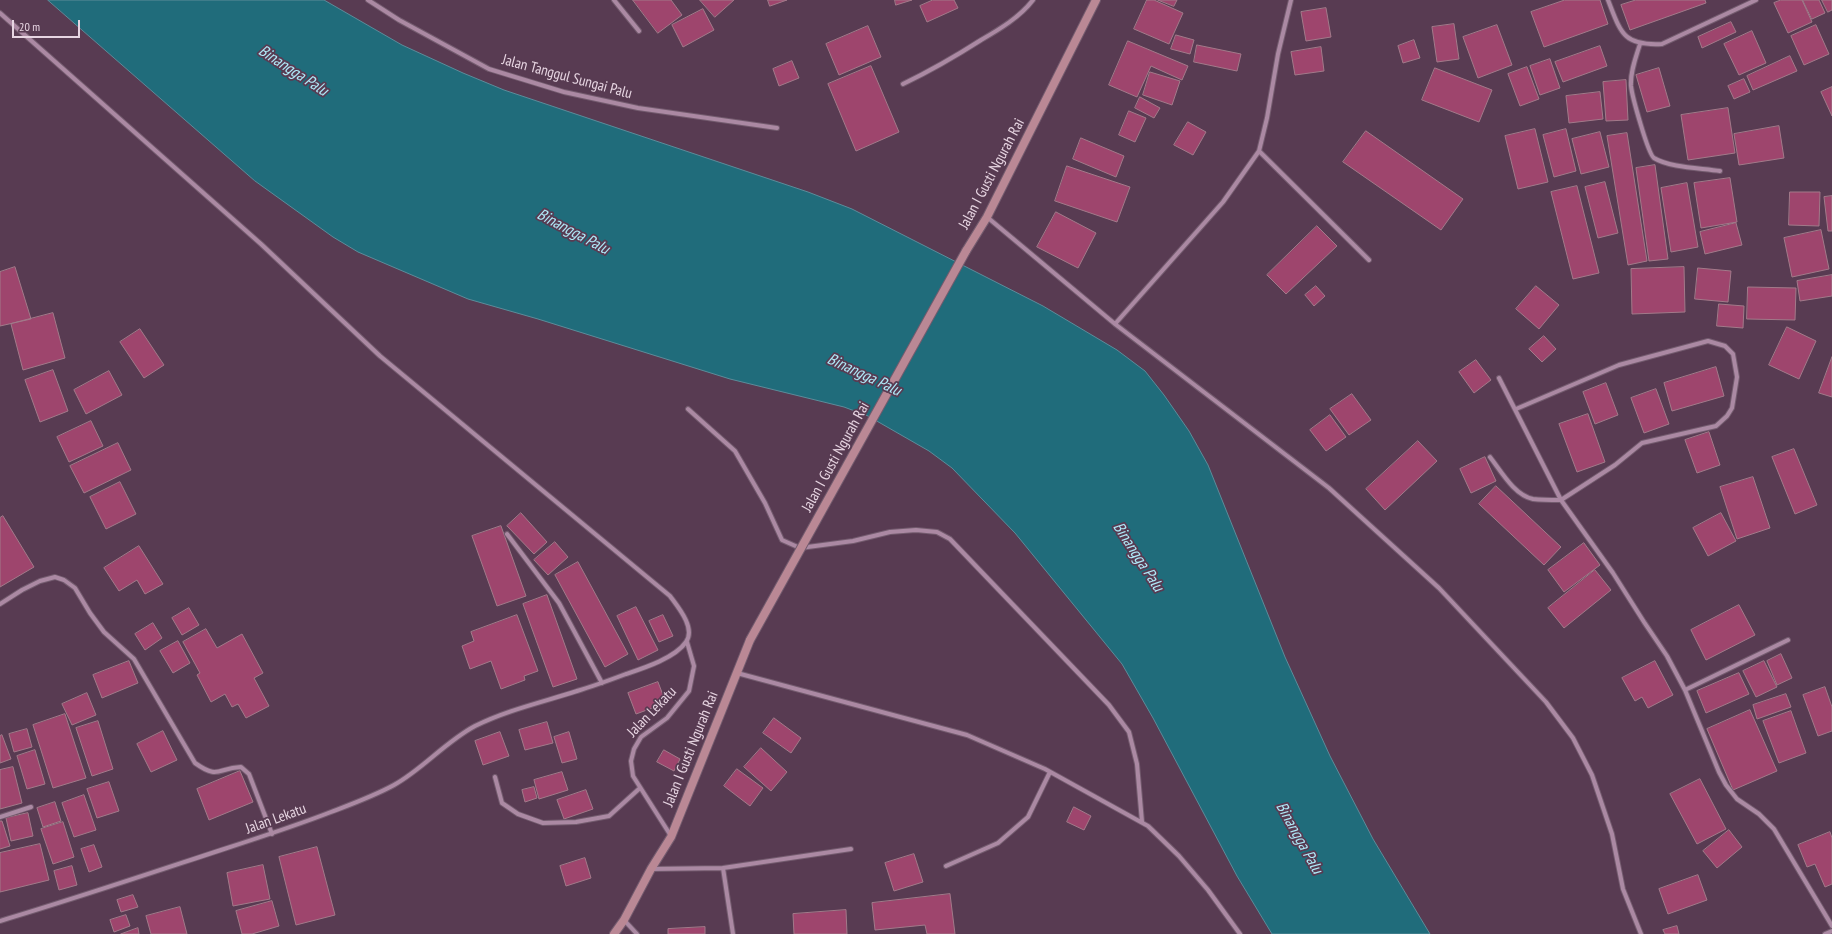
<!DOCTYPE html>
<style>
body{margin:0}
#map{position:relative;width:1832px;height:934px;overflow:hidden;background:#583b52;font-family:"PT Sans Narrow",sans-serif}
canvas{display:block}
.scale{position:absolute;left:12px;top:20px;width:68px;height:18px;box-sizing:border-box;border:2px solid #e7d5e2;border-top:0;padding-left:5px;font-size:12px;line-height:14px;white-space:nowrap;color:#e7d5e2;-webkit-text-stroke:3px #583b52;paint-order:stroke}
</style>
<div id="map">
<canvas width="1832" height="934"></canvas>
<div class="scale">20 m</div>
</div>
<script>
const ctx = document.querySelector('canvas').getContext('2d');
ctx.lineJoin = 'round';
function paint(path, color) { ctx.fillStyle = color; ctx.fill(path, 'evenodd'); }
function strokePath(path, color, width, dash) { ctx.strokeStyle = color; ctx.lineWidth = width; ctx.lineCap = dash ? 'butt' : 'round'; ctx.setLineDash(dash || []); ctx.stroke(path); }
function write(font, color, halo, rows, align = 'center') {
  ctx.font = font + ' "PT Sans Narrow",sans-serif'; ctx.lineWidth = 3.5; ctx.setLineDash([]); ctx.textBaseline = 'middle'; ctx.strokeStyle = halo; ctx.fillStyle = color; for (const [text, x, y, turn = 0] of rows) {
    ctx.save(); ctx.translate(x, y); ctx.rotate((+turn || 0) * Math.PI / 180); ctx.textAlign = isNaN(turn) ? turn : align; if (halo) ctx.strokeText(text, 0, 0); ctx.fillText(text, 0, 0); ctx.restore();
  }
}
const water = new Path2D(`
 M48,0H324L402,45L463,73L504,90L808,192L852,209L1043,306L1117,350L1145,371L1164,395L1189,431L1208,465L1285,657L1330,756L1373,839L1430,934H1272L1237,876L1153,718L1122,664L1015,533L952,468L929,451L868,416L844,407L730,379L538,319L468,299L358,252L333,237L255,181Z`);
const building = new Path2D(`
 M633,0H671L682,15L658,33Z
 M700,0H734L715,17Z
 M768,0H787L770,6Z
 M895,0H912L896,5Z
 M933,0H954L958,8L927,22L920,6Z
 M1147,0H1154L1183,13L1169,44L1134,29Z
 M1158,0H1177L1174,6Z
 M1565,0H1600L1608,24L1544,47L1531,12Z
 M1636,0H1705L1706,3L1630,30L1621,5Z
 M1781,0H1802L1812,22L1788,33L1774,3Z
 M1803,0H1819L1825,13L1812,19Z
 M1822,0H1832V10L1828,12Z
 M1326,8L1331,37L1306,41L1301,12Z
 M703,9L714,30L683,47L672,25Z
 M1731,22L1736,32L1702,48L1698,37Z
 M1454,24L1459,59L1437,62L1432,27Z
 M1497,25L1512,65L1478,78L1463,37Z
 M1816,25L1829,54L1804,65L1791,36Z
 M868,26L881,57L839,75L826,44Z
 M1752,31L1766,63L1739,75L1724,44Z
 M1176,35L1194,40L1190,54L1171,49Z
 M1414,40L1420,58L1403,63L1398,46Z
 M1128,41L1188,66L1182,80L1151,66L1137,97L1109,85Z
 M1197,45L1241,54L1237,71L1194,62Z
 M1600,46L1607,66L1563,82L1555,62Z
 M1321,47L1324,71L1295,75L1291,52Z
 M1790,56L1797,71L1753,90L1747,76Z
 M1550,59L1560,88L1540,95L1530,66Z
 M792,61L799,78L779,86L773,69Z
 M871,66L899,132L856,151L828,84Z
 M1527,67L1539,99L1520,106L1508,74Z
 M1435,68L1492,90L1479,122L1422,100Z
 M1659,68L1670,106L1647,112L1636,75Z
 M1150,72L1180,81L1172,105L1143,95Z
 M1744,79L1750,92L1734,99L1728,86Z
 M1626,80L1628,120L1606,121L1603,82Z
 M1832,87V116L1821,92Z
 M1600,92L1603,119L1569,123L1566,96Z
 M1140,97L1160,108L1154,118L1135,108Z
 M1728,108L1735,153L1688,160L1681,115Z
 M1129,111L1146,118L1135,142L1119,135Z
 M1188,122L1206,132L1193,155L1174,145Z
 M1779,126L1784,158L1739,165L1734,134Z
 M1535,129L1548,182L1518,189L1505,136Z
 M1566,129L1576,171L1554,177L1543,135Z
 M1366,131L1463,199L1441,230L1343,162Z
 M1600,132L1609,167L1581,174L1572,139Z
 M1627,133L1647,261L1628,265L1607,136Z
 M1081,138L1124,156L1116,177L1073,159Z
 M1655,165L1668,259L1649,261L1636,168Z
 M1067,166L1130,187L1117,222L1055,201Z
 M1730,178L1737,222L1701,228L1694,183Z
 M1605,182L1618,233L1598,238L1585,187Z
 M1687,183L1698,247L1671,252L1661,188Z
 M1577,186L1599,273L1573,279L1551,192Z
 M1790,192H1820L1819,226L1789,225Z
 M1832,196V231H1828L1824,197Z
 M1056,212L1096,233L1078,268L1037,247Z
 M1736,223L1742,245L1705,254L1700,232Z
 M1317,226L1337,246L1286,294L1267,275Z
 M1821,230L1829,269L1792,277L1784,238Z
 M15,267L31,319L0,326V272Z
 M1684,267L1685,312L1632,314L1631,269Z
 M1698,268L1731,271L1728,302L1695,299Z
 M1832,275V296L1800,301L1797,281Z
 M1316,286L1325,296L1314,306L1305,295Z
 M1536,286L1559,305L1539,329L1516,309Z
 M1748,287L1796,288L1795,320L1747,319Z
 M1719,304L1744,306L1743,328L1717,326Z
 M53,313L65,358L23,370L11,324Z
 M1787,327L1816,341L1799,379L1769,365Z
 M140,329L164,365L144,378L120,342Z
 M1544,336L1556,349L1542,362L1529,349Z
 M1832,357V397L1819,393Z
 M1476,360L1491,380L1474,393L1459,372Z
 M1716,367L1724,396L1672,411L1664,383Z
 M53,370L68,411L40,422L25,380Z
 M109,371L122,395L86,414L74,390Z
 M1606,383L1618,415L1595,424L1583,392Z
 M1656,389L1669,424L1644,433L1631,398Z
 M1352,394L1371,420L1349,435L1330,409Z
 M1588,414L1605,462L1577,472L1559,424Z
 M1330,415L1346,437L1326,451L1310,430Z
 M91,421L103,446L69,462L57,437Z
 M1709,432L1720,465L1697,473L1685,440Z
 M1418,441L1437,461L1385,510L1366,489Z
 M118,443L131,470L84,493L70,466Z
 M1794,449L1817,505L1795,514L1772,457Z
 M1485,457L1496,481L1471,493L1460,469Z
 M1753,477L1770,528L1737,539L1720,487Z
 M120,482L136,514L106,529L90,497Z
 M1496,486L1561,547L1544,565L1479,504Z
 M521,513L547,542L534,554L507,526Z
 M1721,513L1736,541L1708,556L1693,528Z
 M3,516L34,567L0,587V518Z
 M501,526L526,596L497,606L472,536Z
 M555,542L568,557L548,575L534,560Z
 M1584,543L1600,565L1564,592L1548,570Z
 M139,546L163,584L145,594L137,580L119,591L104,568Z
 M578,562L628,654L605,667L555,575Z
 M1595,570L1611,590L1564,628L1548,608Z
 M547,595L577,679L553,687L523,604Z
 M1739,605L1755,635L1706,660L1691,630Z
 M636,607L658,650L638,660L617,616Z
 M189,608L199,625L182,635L172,618Z
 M517,615L538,671L524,676L525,680L501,689L491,661L470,669L462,646L474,641L471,632Z
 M663,615L673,636L659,642L649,621Z
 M153,623L162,638L145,650L135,634Z
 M206,629L217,648L242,634L263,673L254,678L269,706L246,718L238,704L232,707L225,694L211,702L197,675L200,673L183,642Z
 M178,641L190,663L173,673L160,651Z
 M1781,654L1792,678L1777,685L1767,661Z
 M129,661L138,683L102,698L93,675Z
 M1655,661L1673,695L1648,708L1642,697L1635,701L1622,678Z
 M1764,661L1777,687L1756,697L1743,671Z
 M1739,673L1749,694L1706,713L1697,691Z
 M658,682L666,703L636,714L628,693Z
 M1825,687L1832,707V731L1818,736L1803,695Z
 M87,693L96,715L72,725L62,704Z
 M1786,694L1791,707L1757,719L1753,705Z
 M1750,710L1777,771L1733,790L1707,729Z
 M1791,711L1806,753L1779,763L1763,721Z
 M65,714L86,778L53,788L33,725Z
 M774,718L801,738L791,753L763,733Z
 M98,721L113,769L92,776L76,728Z
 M547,722L553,743L525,750L519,730Z
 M27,729L32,747L14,752L9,734Z
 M163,731L177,760L151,772L137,744Z
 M500,732L509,756L483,765L475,741Z
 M569,732L577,759L562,763L554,737Z
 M2,735L11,759L0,763V736Z
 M761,748L787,772L771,791L744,767Z
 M35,750L45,784L27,789L17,756Z
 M664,750L680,759L674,771L657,762Z
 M13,767L22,803L0,809V770Z
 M737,769L763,788L750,806L724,786Z
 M240,771L253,802L209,820L197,789Z
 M562,772L568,790L539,799L534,780Z
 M1700,779L1726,829L1697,844L1670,794Z
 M109,782L119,811L97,818L87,789Z
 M534,787L537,798L525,802L522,790Z
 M586,790L593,809L564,819L557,800Z
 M84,795L96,830L74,837L62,803Z
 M55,802L61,821L43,827L37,808Z
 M1074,807L1091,816L1084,830L1067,822Z
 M28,813L33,836L11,841L6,818Z
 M0,821H2L10,846L0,849Z
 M63,822L74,857L53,864L41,829Z
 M1729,830L1742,847L1717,868L1703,851Z
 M1830,832L1832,838V884L1825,887L1815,864L1807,867L1798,845Z
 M40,844L49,880L0,892V853Z
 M94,845L102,867L89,872L81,849Z
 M317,847L335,915L296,925L279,857Z
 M914,854L923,882L894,891L885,863Z
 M585,858L591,878L566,886L560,866Z
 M263,865L270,899L233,906L227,873Z
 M72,866L77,885L59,890L54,871Z
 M1698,875L1707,900L1668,914L1659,889Z
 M950,894L955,934H927L925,925L875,930L872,903Z
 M133,895L138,907L121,912L117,900Z
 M272,901L279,926L252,934H242L236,911Z
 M180,907L187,934H151L146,916Z
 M846,910L847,934H794L793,914Z
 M126,915L130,926L114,932L110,920Z
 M1677,926L1679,934H1665L1663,930Z
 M705,927V934H668V929Z
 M138,928L139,934H121Z`);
const street = new Path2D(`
 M368,0L399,20L489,69L564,92L638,108L777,128
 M614,0L639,31
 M1291,0L1278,54L1267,118L1259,151L1223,202L1115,324L1329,488L1439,588L1546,702L1573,738L1592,775L1612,834L1623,889L1641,934
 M1608,0C1621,33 1623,46 1662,44L1756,0
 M0,13L261,244L380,356L670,596C678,607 696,628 686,642C675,658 644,668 626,674C610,680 594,686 577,691C543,702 507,710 475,726C445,742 423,769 394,785C374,796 352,804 331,812C295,826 258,838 221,850C148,874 74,899 0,921
 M1640,44C1636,57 1630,72 1631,86C1632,96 1648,154 1654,158C1670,168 1702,168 1720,171
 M903,84C930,71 956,56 981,40C1000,29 1020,17 1033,0
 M1259,151L1369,260
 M987,217L1115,324
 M688,409L735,451L765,503L782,540L800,548L853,541L890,532L916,530L937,532L950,539L1109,705L1129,732L1137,764L1142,822
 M1516,409L1619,365L1708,341L1725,346L1733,354L1737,377L1732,408L1727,416L1716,426L1642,443L1615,465L1561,500L1613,573L1644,622L1667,656L1685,690L1719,772L1726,785L1737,799L1759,814L1774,829L1832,926
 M1490,457C1501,471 1514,495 1533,499C1542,500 1552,500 1561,500L1499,378
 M507,534L559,603L602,683
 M0,604L22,590L40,581L55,577L64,580L75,588L90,613L104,632L134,659L195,763C219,780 217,768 241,767L249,774L272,834
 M737,673L967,735L1045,769L1148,826L1179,856L1208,890L1240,934
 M1685,690L1788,640
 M495,777L502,803L518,814L543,823L576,822L609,816L640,788
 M0,817L31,807
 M671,836L633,776L631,761L634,749L641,737L667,718L689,691L694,666L687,642
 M946,866L998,843L1028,817L1050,772
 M723,868L851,849
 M651,869L723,868L733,934
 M624,920L637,934
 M1825,934L1832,931`);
const secondary = new Path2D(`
 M966,251L987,217L1096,0
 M614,934L624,920L651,869L671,837L750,640`);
const secondaryBridge = new Path2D(`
 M750,640L966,251`);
const streetNames = [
 ["Jalan Tanggul Sungai Palu",567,77,15],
 ["Jalan I Gusti Ngurah Rai",992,174,-62],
 ["Jalan I Gusti Ngurah Rai",836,457,-61],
 ["Jalan Lekatu",652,712,-46],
 ["Jalan I Gusti Ngurah Rai",691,749,-68],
 ["Jalan Lekatu",276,819,-20]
];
const waterNames = [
 ["Binangga Palu",293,71,33],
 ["Binangga Palu",573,232,28],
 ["Binangga Palu",864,375,25],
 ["Binangga Palu",1138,557,57],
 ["Binangga Palu",1299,838,61]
];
paint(water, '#206c7b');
strokePath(water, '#5c8c9a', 1);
paint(building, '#9e456d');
strokePath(building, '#a27a8a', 1);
strokePath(street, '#735b6e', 6);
strokePath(secondary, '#735b6e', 10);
strokePath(street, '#ab89a3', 4);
strokePath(secondary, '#ba8895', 8);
strokePath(secondaryBridge, '#735b6e', 10, []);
strokePath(secondaryBridge, '#ba8895', 8);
write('15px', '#e7d5e2', '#583b52', streetNames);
write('italic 16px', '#afeaf8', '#583b52', waterNames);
</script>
